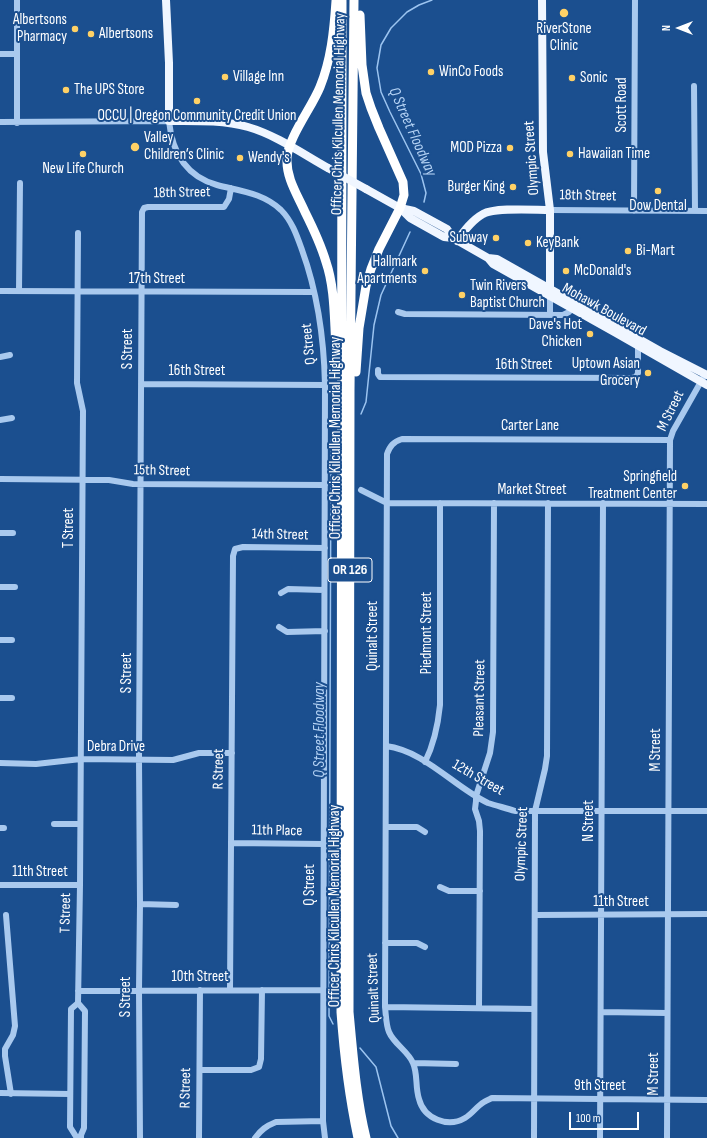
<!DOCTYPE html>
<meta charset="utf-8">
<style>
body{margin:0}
#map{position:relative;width:707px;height:1138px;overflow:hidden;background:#1b4f8f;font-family:"Sofia Sans Condensed",sans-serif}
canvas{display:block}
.north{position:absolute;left:659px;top:8px;width:40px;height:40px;-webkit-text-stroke:3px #1b4f8f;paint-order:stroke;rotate:270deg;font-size:11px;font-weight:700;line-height:16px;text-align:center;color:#fff}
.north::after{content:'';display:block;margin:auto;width:14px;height:18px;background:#fff;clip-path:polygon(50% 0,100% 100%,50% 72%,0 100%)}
.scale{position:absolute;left:569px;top:1112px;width:70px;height:18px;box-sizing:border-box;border:2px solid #fff;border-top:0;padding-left:5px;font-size:12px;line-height:14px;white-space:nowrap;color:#fff;-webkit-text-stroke:3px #1b4f8f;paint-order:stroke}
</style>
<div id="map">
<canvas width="707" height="1138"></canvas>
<div class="north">N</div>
<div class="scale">100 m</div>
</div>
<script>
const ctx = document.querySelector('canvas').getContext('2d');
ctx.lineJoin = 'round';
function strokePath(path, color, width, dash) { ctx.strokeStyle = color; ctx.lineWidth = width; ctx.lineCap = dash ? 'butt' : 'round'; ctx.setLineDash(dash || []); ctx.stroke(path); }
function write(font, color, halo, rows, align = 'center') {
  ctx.font = font + ' "Sofia Sans Condensed",sans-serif'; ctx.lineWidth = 4; ctx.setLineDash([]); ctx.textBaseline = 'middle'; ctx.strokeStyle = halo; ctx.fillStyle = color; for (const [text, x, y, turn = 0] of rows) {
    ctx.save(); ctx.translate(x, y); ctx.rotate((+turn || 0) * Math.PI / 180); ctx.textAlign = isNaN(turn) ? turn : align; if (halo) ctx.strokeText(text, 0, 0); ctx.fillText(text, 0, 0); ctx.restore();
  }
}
const stream = new Path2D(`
 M424,202L426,193L421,174L390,112L381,92L377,68L381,45L391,28L407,12L419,5L432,0
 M361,414L366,402L374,325L381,295L410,232
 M333,1024L329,1016L331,440L333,435
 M360,1048L376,1067L391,1126L398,1138`);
const minor = new Path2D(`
 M0,54H17
 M694,86L695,211
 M0,122L169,121C172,152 185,176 217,185C240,191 263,193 281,210C292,221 297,236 302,250C318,294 324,339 325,385L323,1121L325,1138
 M17,123V0
 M550,210L707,211
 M634,211L635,0
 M78,233L77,383L83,411L80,885L78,1003L85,1011L84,1128L81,1135V1138
 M0,291L314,292
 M19,291L20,183
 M398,312L405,314L563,315L569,312L572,308
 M550,315V296
 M0,357L10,355
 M378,370V374L380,377L632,378L636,377L638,373V342
 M141,384L325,385
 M0,420L12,418
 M670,440L402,439C393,442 390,446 387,454L385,1007C386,1015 386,1025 389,1032C394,1044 408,1051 413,1063C418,1074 415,1087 419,1099C424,1119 448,1128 465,1118C472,1114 477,1106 484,1102C487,1100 490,1099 492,1098L707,1100
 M0,479L109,480L133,484L325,485
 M361,490L387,503L707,504
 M0,533H13
 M0,587H15
 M281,593L288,589L324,590
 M279,627L287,632L325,631
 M0,640H12
 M0,698H12
 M386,746C425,751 454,787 488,803C497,806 506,808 515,811H707
 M425,762C434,744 438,725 440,705V503
 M0,763L36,764L81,759L173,760L199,753H232
 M54,824H80
 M386,827H417L425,832
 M0,828H4
 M231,843L323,844
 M0,885H80
 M440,887L449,891H480
 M140,904L176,905
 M6,915L15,1026L13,1035L5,1049V1056L11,1094
 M535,915L707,914
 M385,943H417L425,947
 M230,990L233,556L235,549L243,547L325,548
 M78,991L323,990
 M385,1007L534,1009
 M479,1008L480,831L479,821L475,809L476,801V796L490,753L493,732L494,503
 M601,1012L667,1013
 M414,1063L456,1064
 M200,1070H251L259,1067L261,1059L262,990
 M0,1093L70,1094
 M77,1138L70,1127L71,1009L78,1003
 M140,1138L139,990L140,904L139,759L142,212L144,208L148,207H224L229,199L231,188
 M199,1138L200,990
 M255,1138C261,1130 266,1126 276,1122L323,1121
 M534,1138L535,811L545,769L547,756L548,503
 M600,1138L603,503
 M667,1138L670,440L673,431L703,378`);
const major = new Path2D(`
 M166,0L169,63V121C195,121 223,120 248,127C276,135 303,154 328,168
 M542,0L543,152L550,210V296
 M366,189L400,208L410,218L444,237L453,238L488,258L497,259L660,351L707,375
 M400,208L414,211L447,229L453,238
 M457,241C464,231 472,220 483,214C495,207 534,210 550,210
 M488,258L493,264L616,333L707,385`);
const highway = new Path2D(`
 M342,0L341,1012C344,1054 349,1096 358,1138
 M354,0L350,390L349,1012C353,1054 356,1097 366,1138
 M336,346C334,319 335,288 326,262C321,245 313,228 305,212C297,194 286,178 287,158C288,138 312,107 320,87C331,60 334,31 336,1
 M356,372L359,328L366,286L371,269L379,249L400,208L404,195L403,182L379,128L371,108L366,93L362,65L360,15`);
const majorBridge = new Path2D(`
 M328,168L366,189`);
const markers = [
 [564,13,5,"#ffd166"],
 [75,29,4,"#ffd166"],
 [91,34,4,"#ffd166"],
 [431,72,4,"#ffd166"],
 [225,77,4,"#ffd166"],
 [572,78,4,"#ffd166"],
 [66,90,4,"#ffd166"],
 [197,101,4,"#ffd166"],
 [135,147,5,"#ffd166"],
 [510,148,4,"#ffd166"],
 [83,154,4,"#ffd166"],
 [570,154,4,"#ffd166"],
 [240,158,4,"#ffd166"],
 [513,187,4,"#ffd166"],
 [658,191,4,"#ffd166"],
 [496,238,4,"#ffd166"],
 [528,243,4,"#ffd166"],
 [628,251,4,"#ffd166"],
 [425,271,4,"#ffd166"],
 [566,271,4,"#ffd166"],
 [462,295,4,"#ffd166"],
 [590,334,4,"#ffd166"],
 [648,373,4,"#ffd166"],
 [685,486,4,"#ffd166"]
];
const shields = [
 [350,570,44]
];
const shieldNames = [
 ["OR 126",350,570]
];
const poiNames = [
 ["Albertsons",67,20,"right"],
 ["Pharmacy",67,37,"right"],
 ["RiverStone",564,29,"center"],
 ["Clinic",564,46,"center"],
 ["Albertsons",99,34],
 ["WinCo Foods",439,72],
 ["Village Inn",233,77],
 ["Sonic",580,78],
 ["The UPS Store",74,90],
 ["OCCU | Oregon Community Credit Union",197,116,"center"],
 ["Valley",144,138],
 ["Children’s Clinic",144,155],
 ["MOD Pizza",502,148,"right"],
 ["Hawaiian Time",578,154],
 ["Wendy's",248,158],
 ["New Life Church",83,169,"center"],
 ["Burger King",505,187,"right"],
 ["Dow Dental",658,206,"center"],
 ["Subway",488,238,"right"],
 ["KeyBank",536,243],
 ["Bi-Mart",636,251],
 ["Hallmark",417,262,"right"],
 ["Apartments",417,279,"right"],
 ["McDonald's",574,271],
 ["Twin Rivers",470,286],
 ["Baptist Church",470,303],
 ["Dave's Hot",582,325,"right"],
 ["Chicken",582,342,"right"],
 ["Uptown Asian",640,364,"right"],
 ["Grocery",640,381,"right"],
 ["Springfield",677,477,"right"],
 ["Treatment Center",677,494,"right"]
];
const streetNames = [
 ["Scott Road",622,105,-90],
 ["Officer Chris Kilcullen Memorial Highway",339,114,-89],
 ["Olympic Street",532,158,-94],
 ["18th Street",182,193,-1],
 ["18th Street",588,196,1],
 ["17th Street",157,279],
 ["Mohawk Boulevard",604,310,29],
 ["Q Street",309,344,-96],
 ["S Street",128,349,-90],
 ["16th Street",524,365],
 ["16th Street",197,371],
 ["M Street",671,411,-64],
 ["Carter Lane",530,426],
 ["Officer Chris Kilcullen Memorial Highway",336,438,-90],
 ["15th Street",162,471,1],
 ["Market Street",532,490],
 ["T Street",69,528,-90],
 ["14th Street",280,535,1],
 ["Piedmont Street",427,633,-90],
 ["Quinalt Street",373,636,-90],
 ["S Street",127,673,-90],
 ["Pleasant Street",480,698,-89],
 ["Debra Drive",116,747],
 ["M Street",656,750,-90],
 ["R Street",219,769,-89],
 ["12th Street",478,778,30],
 ["N Street",589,821,-90],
 ["11th Place",277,831,1],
 ["Olympic Street",522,844,-88],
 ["11th Street",40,872],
 ["Q Street",310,885,-90],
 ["11th Street",621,902],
 ["Officer Chris Kilcullen Memorial Highway",335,906,-90],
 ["T Street",66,913,-89],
 ["10th Street",200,977],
 ["Quinalt Street",374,988,-92],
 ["S Street",126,997,-90],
 ["M Street",654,1074,-90],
 ["9th Street",600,1086],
 ["R Street",186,1088,-89]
];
const waterNames = [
 ["Q Street Floodway",412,132,66],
 ["Q Street Floodway",320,730,-90]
];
strokePath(stream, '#9cc4f0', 1.5);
strokePath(minor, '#a9c9ee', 6);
strokePath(major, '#f0f6ff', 8);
strokePath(highway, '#fff', 9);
strokePath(majorBridge, '#f0f6ff', 8);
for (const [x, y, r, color] of markers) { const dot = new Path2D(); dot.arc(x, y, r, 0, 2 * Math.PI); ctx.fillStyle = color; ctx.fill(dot); strokePath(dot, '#1b4f8f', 1.5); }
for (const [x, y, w] of shields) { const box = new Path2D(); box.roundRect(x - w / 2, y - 12, w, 24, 3); ctx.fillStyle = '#1b4f8f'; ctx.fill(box); strokePath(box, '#fff', 1); }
write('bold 14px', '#fff', null, shieldNames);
write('15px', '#fff', '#1b4f8f', poiNames, 'left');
write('15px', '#fff', '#1b4f8f', streetNames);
write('italic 16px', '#b5d3f5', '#1b4f8f', waterNames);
</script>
